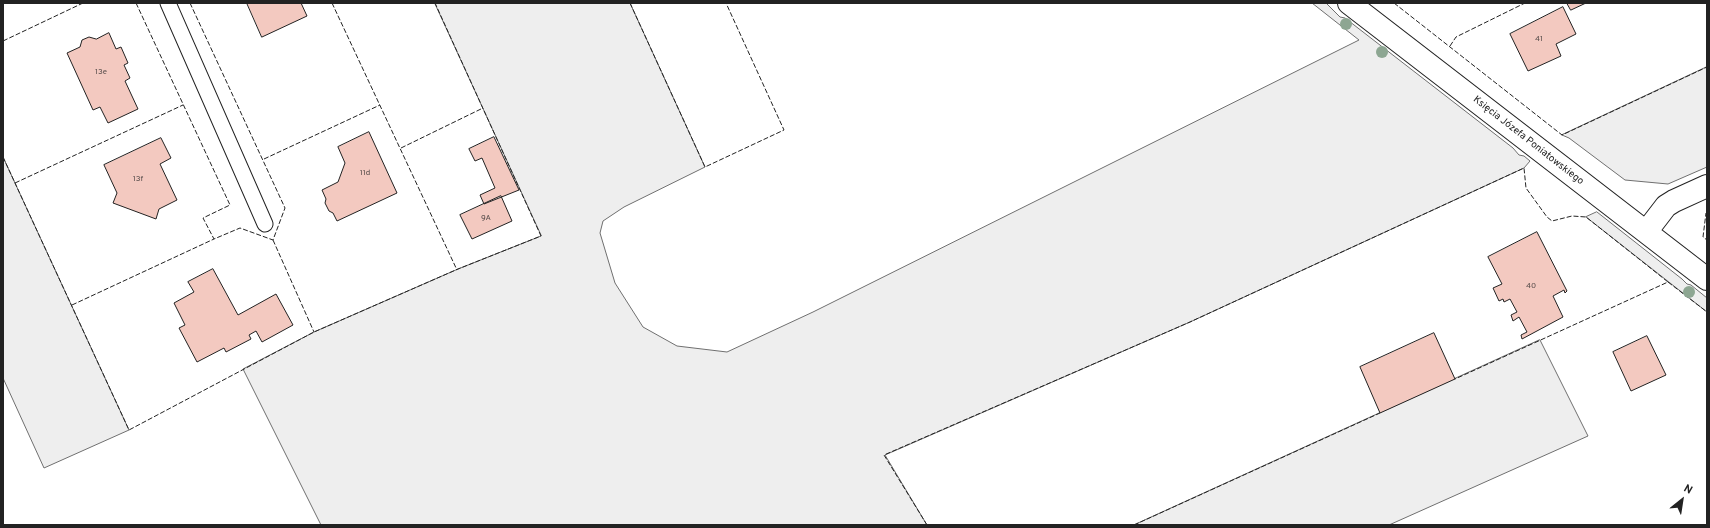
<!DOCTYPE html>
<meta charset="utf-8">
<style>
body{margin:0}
#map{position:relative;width:1710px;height:528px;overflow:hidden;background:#fff;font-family:Overpass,sans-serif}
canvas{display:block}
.frame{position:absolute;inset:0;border:4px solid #222;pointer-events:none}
.north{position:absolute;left:1662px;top:480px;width:40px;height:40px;-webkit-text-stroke:3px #fff;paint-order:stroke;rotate:30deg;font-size:11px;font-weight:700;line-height:16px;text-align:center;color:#222}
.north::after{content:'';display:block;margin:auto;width:14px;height:18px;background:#222;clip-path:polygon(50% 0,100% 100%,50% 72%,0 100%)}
</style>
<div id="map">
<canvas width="1710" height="528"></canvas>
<div class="frame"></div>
<div class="north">N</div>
</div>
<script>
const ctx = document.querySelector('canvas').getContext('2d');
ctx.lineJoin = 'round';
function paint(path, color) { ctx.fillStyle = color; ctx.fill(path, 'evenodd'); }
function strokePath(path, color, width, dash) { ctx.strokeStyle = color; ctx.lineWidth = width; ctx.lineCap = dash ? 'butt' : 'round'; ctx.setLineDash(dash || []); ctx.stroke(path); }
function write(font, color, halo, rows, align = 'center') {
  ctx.font = font + ' Overpass,sans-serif'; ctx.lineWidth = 3; ctx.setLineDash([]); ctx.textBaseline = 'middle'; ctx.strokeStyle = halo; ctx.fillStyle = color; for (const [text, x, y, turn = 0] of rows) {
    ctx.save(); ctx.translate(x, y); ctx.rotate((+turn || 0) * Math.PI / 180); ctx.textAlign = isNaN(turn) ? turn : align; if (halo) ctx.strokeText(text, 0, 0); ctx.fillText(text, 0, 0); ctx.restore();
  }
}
const green = new Path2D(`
 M435,3H630L705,167L624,207L603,221L600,233L615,283L643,327L677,346L727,352L813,312L1359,40L1312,3H1326L1340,17L1345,18L1513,148L1519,155L1524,156L1530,161L1524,168L1190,322L885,455L927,525H321L243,369L314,332L458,269L541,236Z
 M1707,67V167L1668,184L1625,180L1569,138L1562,135Z
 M3,157L129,430L44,468L3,378Z
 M1597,212L1682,279L1687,284L1691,285L1707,298V312L1586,217Z
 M1540,340L1588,436L1389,525H1134Z`);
const building = new Path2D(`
 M247,3H301L307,16L262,37Z
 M1567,3H1586L1571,10Z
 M1563,7L1576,34L1556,44L1561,56L1528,71L1510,34Z
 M109,33L116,49L121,47L128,63L124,65L130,78L125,81L138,109L108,123L100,107L93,110L67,53L80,47L82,40L89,37L96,39Z
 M369,132L397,193L337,221L333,213L329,211L325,203L326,199L322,190L338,182L345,163L338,147Z
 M494,137L519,190L484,204L480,195L495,188L482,158L475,161L469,149Z
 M161,138L171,158L160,164L177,200L159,209L156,219L113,203L117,193L104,165Z
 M501,196L512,221L472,239L460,215Z
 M1537,232L1567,291L1565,293L1564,290L1553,296L1563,317L1522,339L1521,335L1527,332L1519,317L1513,321L1511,315L1517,312L1510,299L1504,302L1503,299L1499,301L1493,288L1502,284L1488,257Z
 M213,269L238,315L276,294L293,325L262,342L256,331L249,335L251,339L226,352L224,348L197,362L179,328L185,325L174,303L194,292L188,282Z
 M1434,333L1455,379L1380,413L1360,367Z
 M1647,336L1666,375L1631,391L1613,352Z`);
const service = new Path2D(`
 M168,3L265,224`);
const minor = new Path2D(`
 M1349,3L1707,279
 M1646,232L1666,206L1674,201L1707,186`);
const fence = new Path2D(`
 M136,3L230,205L203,218L214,239L240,228L273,240L285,208L190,3
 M332,3L457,270
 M630,3L705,167L784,130L726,3
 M1394,3L1562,135L1707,67
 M3,41L83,3
 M1450,46L1456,37L1525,3
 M401,148L483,108
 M3,157L129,430L314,332L458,269L541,236L435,3
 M264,159L380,105
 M15,183L183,105
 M1707,212L1706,213L1703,237L1707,240
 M273,240L314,332
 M1668,282L1707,312
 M72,305L214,239
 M927,525L884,455L1190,322L1524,168L1526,188L1547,217L1552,221L1572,216L1586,217L1668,282L1455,379
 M1134,525L1380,413`);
const trees = [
 [1346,24],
 [1382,52],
 [1689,292]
];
const numberNames = [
 ["41",1539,39],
 ["13e",101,72],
 ["11d",365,173],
 ["13f",138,179],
 ["9A",486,218],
 ["40",1531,286]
];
const streetNames = [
 ["Księcia Józefa Poniatowskiego",1528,141,38]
];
paint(green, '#eee');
strokePath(green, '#6f6f6f', 1);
paint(building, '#f3c9c0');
strokePath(building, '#222', 1);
strokePath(service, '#222', 17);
strokePath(minor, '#222', 24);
strokePath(service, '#fff', 15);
strokePath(minor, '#fff', 22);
strokePath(fence, '#222', 1, [5, 2]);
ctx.fillStyle = '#8da692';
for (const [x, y] of trees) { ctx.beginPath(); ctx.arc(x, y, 6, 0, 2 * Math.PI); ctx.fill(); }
write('8px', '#564c4a', null, numberNames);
write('10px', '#222', '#fff', streetNames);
</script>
